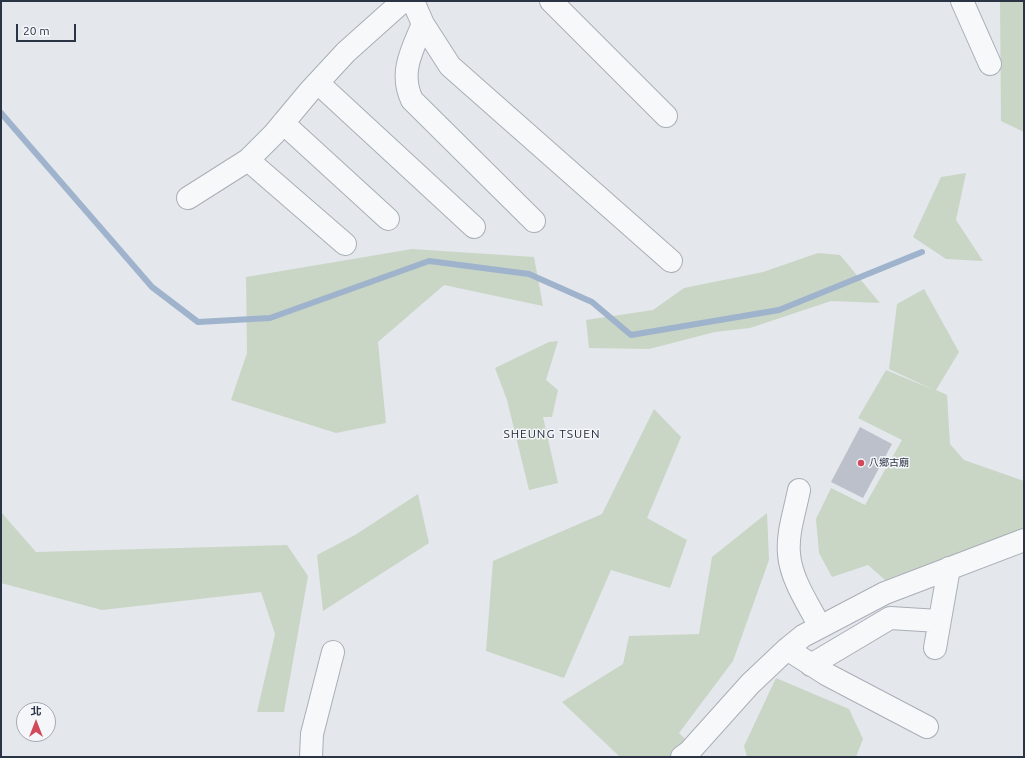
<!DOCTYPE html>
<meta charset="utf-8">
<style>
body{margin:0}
#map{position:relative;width:1025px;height:758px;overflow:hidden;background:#e4e7ec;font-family:Ubuntu,"Noto Sans TC",sans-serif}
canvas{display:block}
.frame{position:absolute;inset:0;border:2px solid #2b3445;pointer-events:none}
.north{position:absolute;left:16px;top:702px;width:40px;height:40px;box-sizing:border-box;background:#f4f6f9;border:1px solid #a4a8b1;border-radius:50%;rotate:0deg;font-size:11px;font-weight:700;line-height:16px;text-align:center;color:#2b3445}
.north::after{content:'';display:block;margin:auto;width:14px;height:18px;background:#d1495b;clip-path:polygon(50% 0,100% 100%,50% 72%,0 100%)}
.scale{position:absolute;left:16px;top:24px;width:60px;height:18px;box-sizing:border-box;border:2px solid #2b3445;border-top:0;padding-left:5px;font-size:12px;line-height:14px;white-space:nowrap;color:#2b3445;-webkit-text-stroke:3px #f4f6f9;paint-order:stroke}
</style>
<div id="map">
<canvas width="1025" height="758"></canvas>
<div class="frame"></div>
<div class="north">北</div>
<div class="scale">20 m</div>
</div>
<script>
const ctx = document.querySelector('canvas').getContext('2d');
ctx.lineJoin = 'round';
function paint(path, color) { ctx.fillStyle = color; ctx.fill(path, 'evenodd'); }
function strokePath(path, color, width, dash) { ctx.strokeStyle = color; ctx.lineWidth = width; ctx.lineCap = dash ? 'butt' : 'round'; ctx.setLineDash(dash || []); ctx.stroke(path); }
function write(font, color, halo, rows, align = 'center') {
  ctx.font = font + ' Ubuntu,"Noto Sans TC",sans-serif'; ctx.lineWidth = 3; ctx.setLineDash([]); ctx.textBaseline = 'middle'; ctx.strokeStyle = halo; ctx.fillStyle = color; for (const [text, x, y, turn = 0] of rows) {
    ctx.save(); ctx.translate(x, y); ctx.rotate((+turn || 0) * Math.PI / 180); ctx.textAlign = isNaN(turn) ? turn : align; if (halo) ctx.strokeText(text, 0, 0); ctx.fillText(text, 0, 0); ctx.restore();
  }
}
const green = new Path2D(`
 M1000,1H1024V132L1001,121Z
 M966,173L956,220L983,261L946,259L913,237L941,177Z
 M412,249L534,257L543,306L444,285L378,342L386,423L336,433L231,400L247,353L246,277Z
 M818,253L840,255L880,303L831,301L750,328L715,332L649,349L589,348L586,320L653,310L684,288L763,272Z
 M924,289L959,352L936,390L947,395L950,444L964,460L1024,481V529L885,580L868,565L832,577L819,553L816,519L831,488L865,505L902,440L858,418L886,370L934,390L889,369L897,304Z
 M558,341L546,380L558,390L552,417H543L558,483L529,490L507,400L495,368L549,342Z
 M654,409L681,437L647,518L687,540L670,588L611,570L564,678L486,651L493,561L602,514Z
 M418,494L429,543L323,611L317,555L355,535Z
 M1,512L36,552L287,545L308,576L284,712H257L275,634L261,592L102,610L1,583Z
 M767,513L769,560L733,661L679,733L703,757H620L562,702L623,664L629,636L699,634L712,557Z
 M776,678L849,709L863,739L856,757H747L744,746Z`);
const stream = new Path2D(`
 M1,113L152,287L198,322L270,318L429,261L529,274L592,302L631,335L779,310L922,252`);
const building = new Path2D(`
 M860,427L892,444L863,498L831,482Z`);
const minor = new Path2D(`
 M413,1L423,24L450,66L671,261
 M551,1L666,116
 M962,1L990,64
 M423,24C412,50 399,73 412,100L534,221
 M318,83L474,227
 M283,123L388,219
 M248,160L345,244
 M188,198L248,160L274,134L309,92L346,52L403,1
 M799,490C795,511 787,533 789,554C791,580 809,605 820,627
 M935,648L949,568
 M787,649L826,674L927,727
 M811,665L890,618L939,621
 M311,757L312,734L333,652
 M682,757L689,752L750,684L787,649L803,636L885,593L1024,540`);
const markers = [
 [861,463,4,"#d1495b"]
];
const poiNames = [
 ["八鄉古廟",869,463]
];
const quarterNames = [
 ["SHEUNG TSUEN",552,434]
];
paint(green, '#c9d6c5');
strokePath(stream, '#9fb4cc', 6);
paint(building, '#bbc0ca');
strokePath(minor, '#a9aeb7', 24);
strokePath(minor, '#f7f8fa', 22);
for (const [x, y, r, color] of markers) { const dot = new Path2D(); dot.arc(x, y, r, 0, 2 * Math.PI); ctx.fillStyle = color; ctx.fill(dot); strokePath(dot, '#f4f6f9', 1.5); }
write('10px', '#2b3445', '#f4f6f9', poiNames, 'left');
ctx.letterSpacing = '1px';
write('12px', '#1d2536', '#f4f6f9', quarterNames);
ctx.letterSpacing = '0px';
</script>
